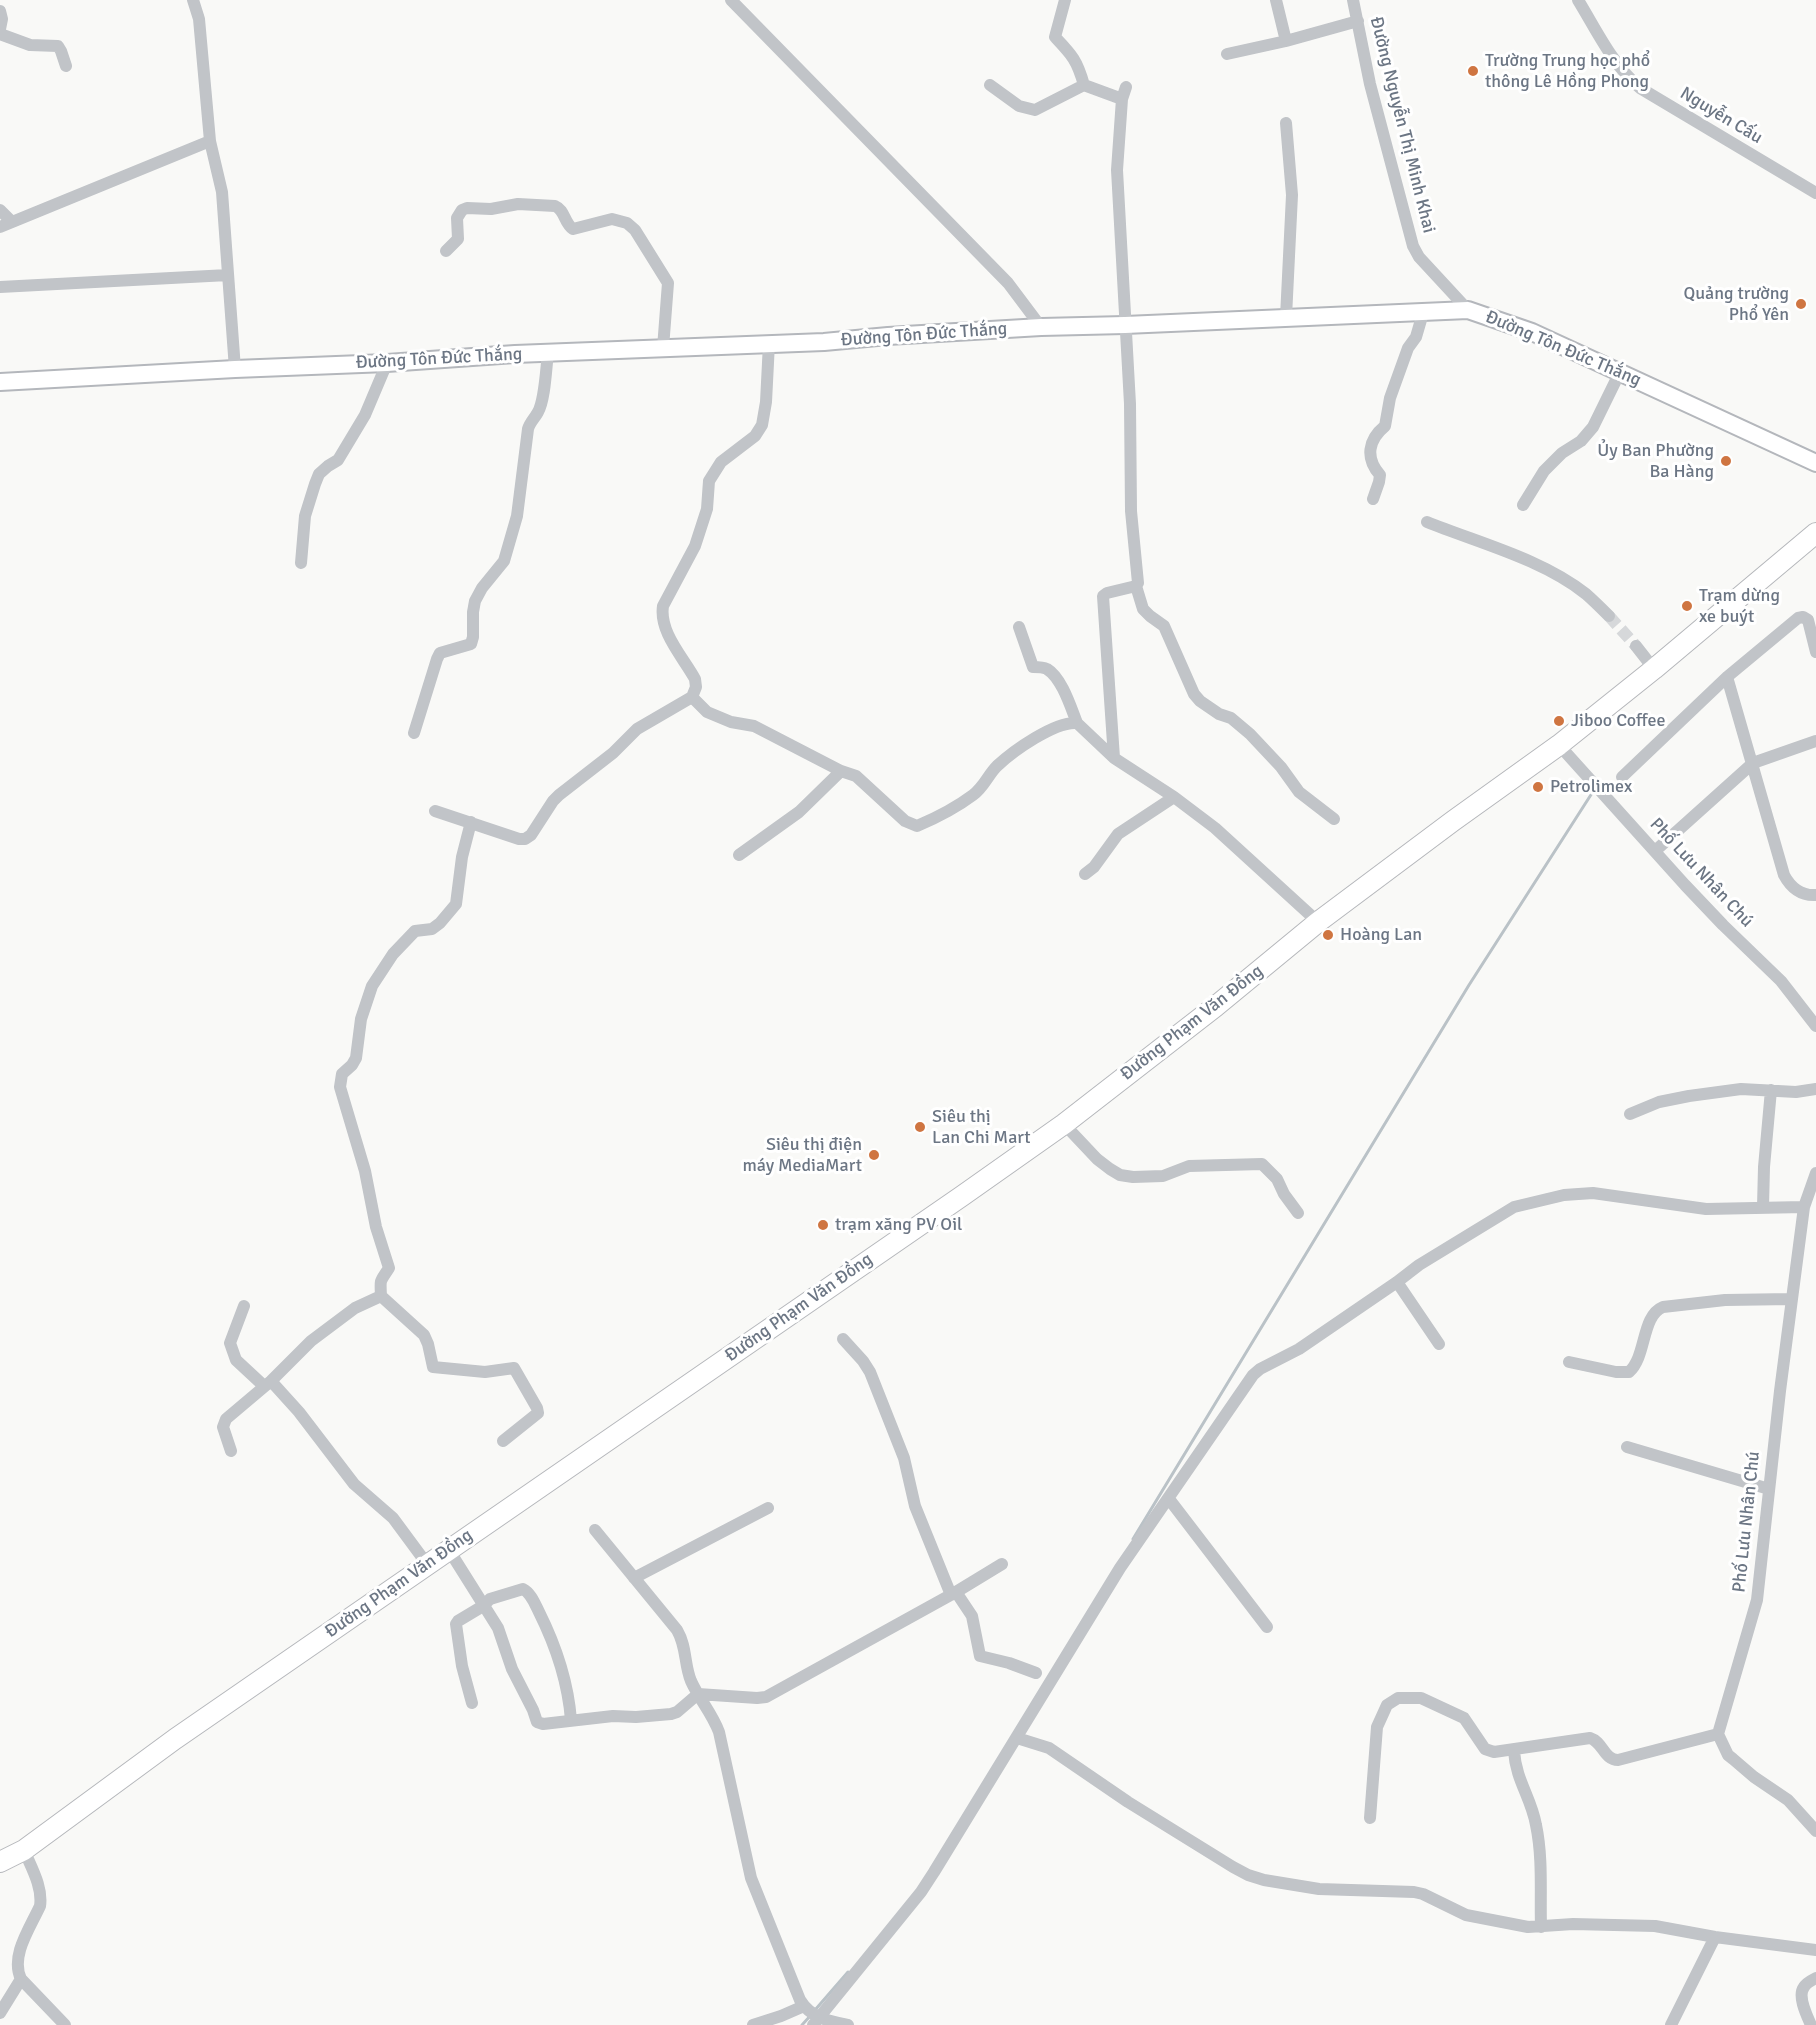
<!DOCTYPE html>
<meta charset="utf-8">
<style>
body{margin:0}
canvas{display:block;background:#f9f9f7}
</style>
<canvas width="1816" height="2025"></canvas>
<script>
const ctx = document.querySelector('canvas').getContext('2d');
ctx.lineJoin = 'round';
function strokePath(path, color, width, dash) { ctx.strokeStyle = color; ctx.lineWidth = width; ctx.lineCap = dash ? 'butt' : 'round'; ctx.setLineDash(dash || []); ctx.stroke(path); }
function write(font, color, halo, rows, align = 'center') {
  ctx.font = font + ' Signika,sans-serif'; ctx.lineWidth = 6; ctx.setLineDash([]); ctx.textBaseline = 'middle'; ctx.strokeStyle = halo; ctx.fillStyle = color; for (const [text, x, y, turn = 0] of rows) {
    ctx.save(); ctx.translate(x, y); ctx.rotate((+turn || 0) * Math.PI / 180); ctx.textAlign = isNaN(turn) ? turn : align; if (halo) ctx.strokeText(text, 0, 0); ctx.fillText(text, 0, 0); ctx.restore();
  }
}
const stream = new Path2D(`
 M1133,1539L1469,985L1594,790
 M815,2010L848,1972
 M802,2025L811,2015`);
const minorTunnel = new Path2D(`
 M1609,616L1636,646`);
const minor = new Path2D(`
 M193,0L199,19L210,141L222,192L235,369
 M731,0L1008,283L1041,327
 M1065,0L1055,37C1072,55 1077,60 1084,85
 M1276,0L1286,41
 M1353,0L1370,84L1413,246L1419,257L1468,310
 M1578,0C1597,31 1612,64 1640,88L1816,193
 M0,11L2,19L0,29
 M0,34L30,45L58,46L61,51L66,66
 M1227,54L1286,41L1358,21
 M990,85L1019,106L1035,110L1084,85
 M1084,85L1122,99
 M1286,123L1292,195L1286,317
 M0,210L12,222
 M0,227L210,141
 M446,251L458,239L457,218L462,210L467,208L491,209L518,204L555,206C565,210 564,223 573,229L612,219L627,223L635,230L668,283L663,348
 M0,287L228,275
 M1373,499L1379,482L1380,475C1365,458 1368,440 1385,426L1390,398L1408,348L1416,337L1423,313
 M1523,505L1544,471L1562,453L1581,441L1593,427L1620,372
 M1427,522C1479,543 1542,559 1586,594C1594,601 1602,609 1609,616
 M301,563L305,516L315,484L319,474L328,466L338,460L365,415L387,363
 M1136,586L1143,609L1150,616L1164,626L1194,694L1200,701L1219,714L1231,718L1250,734L1281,767L1299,792L1334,819
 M1019,627L1033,667C1038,667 1043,667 1047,669C1062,678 1071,708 1077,723
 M1636,646L1654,669
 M1727,677L1784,875C1791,888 1801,896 1816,895
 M692,697L707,712L731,722L754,726L841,771L856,776L905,821L917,826C936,818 957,807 973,795C984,787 988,775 997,766C1013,751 1055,721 1077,723L1114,758L1174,797L1215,828L1318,922
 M414,733L437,659L440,653L471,644L473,637V612L475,601L482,588L504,561L517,516L528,429C530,422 535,418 538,412C545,400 546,368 548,353
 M1559,745L1685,885L1723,925L1781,981L1816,1026
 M1114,758L1103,596L1107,593L1136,586L1138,583L1131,511L1130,404L1117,170L1122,99L1126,87
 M1622,777L1727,677L1798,618L1803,617L1808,620L1816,652
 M435,811L519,839H525L531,835L553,801L559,795L613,753L637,729L692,697L696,687L695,679C683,657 659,632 663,606L695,546L707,509L709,481L721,462L755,436L762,425L766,402L769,343
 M471,822L462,857L456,904L440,923L432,929L415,931L393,954L372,986L361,1019L356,1058L352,1065L342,1074L340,1087L365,1171L376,1227L389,1268C380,1282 380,1278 381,1296L424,1335L428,1344L433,1367L485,1372L514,1368L537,1408L538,1413L503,1441
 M1655,851L1753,763L1816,741
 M739,855L799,812L841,771
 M1085,874L1094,867L1118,834L1174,797
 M1630,1114L1659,1102L1689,1096L1741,1089L1796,1092L1816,1089
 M1064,1124L1097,1159L1110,1169L1120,1175L1133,1177L1163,1176L1189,1166L1262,1164L1277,1179L1284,1194L1298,1213
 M1816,1173L1804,1207L1780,1391L1757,1600L1718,1734L1728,1755L1733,1759L1754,1777L1788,1800L1816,1831
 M1763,1207L1764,1167L1771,1090
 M1397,1282L1439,1344
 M244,1306L230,1343L236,1360L264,1386
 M843,1339L863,1361L870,1372L904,1458L915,1506L951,1595
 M1569,1362L1616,1372H1629C1647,1356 1641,1316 1663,1307L1725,1300L1792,1299
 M271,1381L299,1412L354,1484L393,1518L427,1564
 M1627,1447L1769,1489
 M231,1451L223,1427L226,1419L271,1381L311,1341L355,1308L381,1296
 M1169,1499L1267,1627
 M595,1530L677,1630C687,1647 684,1664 691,1681C699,1699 712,1713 719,1732L751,1878L800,2000C811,2018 828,2021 848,2025
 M449,1550L498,1628L512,1669L533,1710L537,1722L543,1724L613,1716L636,1717L671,1714L677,1712L698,1694L757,1698L766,1697L956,1592L1002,1564
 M634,1578L768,1508
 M956,1592L972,1616L980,1656L1009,1663L1036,1673
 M472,1703L462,1666L456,1624L458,1621L483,1606L490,1599L523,1589C531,1593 535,1604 539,1612C556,1646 568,1682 571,1720
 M1017,1738L1049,1748L1128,1802L1233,1867L1248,1875L1264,1880L1319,1889L1414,1892L1423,1894L1466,1915L1528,1927L1573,1924L1655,1926L1715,1937L1816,1950
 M1514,1751C1516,1781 1531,1797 1536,1825C1543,1858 1540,1894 1541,1927
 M1370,1818L1377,1727L1387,1705L1398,1698H1421L1464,1718L1485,1749L1494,1752L1590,1738C1603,1742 1604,1760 1618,1760L1718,1734
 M24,1850C31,1867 43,1887 40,1906C30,1928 10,1956 21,1979L65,2025
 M0,2013L21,1979
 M753,2025L781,2016L804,2006
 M813,2025L921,1892L934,1872L1120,1568L1253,1375L1260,1369L1299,1349L1397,1282L1419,1265L1514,1207L1564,1195L1593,1193L1706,1209L1804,1207
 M1671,2025L1715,1937
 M1811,2025C1807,2016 1797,1996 1804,1987C1806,1983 1812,1980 1816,1978`);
const secondary = new Path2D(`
 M0,382L235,369L387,363L515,354L824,342L888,336L1041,327L1125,325L1468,310L1532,332L1816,463`);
const trunk = new Path2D(`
 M0,1862L24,1850L175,1739L962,1196L1064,1124L1216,1006L1318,922L1453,821L1559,745L1654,669L1816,533`);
const markers = [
 [1473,71,6,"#cf7541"],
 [1801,304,6,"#cf7541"],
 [1726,461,6,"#cf7541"],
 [1687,606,6,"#cf7541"],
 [1559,721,6,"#cf7541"],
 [1538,787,6,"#cf7541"],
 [1328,935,6,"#cf7541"],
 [920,1127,6,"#cf7541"],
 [874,1155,6,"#cf7541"],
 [823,1225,6,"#cf7541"]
];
const poiNames = [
 ["Trường Trung học phổ",1485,61],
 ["thông Lê Hồng Phong",1485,82],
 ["Quảng trường",1789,294,"right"],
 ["Phổ Yên",1789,315,"right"],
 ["Ủy Ban Phường",1714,451,"right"],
 ["Ba Hàng",1714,472,"right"],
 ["Trạm dừng",1699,596],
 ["xe buýt",1699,617],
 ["Jiboo Coffee",1571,721],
 ["Petrolimex",1550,787],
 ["Hoàng Lan",1340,935],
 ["Siêu thị",932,1117],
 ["Lan Chi Mart",932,1138],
 ["Siêu thị điện",862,1145,"right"],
 ["máy MediaMart",862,1166,"right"],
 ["trạm xăng PV Oil",835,1225]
];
const streetNames = [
 ["Nguyễn Cấu",1721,116,31],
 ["Đường Nguyễn Thị Minh Khai",1402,125,76],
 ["Đường Tôn Đức Thắng",924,335,-4],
 ["Đường Tôn Đức Thắng",1563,349,23],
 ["Đường Tôn Đức Thắng",439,359,-3],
 ["Phố Lưu Nhân Chú",1701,873,47],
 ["Đường Phạm Văn Đồng",1192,1023,-38],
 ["Đường Phạm Văn Đồng",799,1308,-35],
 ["Phố Lưu Nhân Chú",1747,1522,-84],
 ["Đường Phạm Văn Đồng",399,1584,-35]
];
strokePath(stream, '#bac2c7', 3);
strokePath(minorTunnel, '#d6d8da', 12, [12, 6]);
strokePath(secondary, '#b4b7bc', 20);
strokePath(trunk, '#b5b7bb', 22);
strokePath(minor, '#c1c4c8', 12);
strokePath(secondary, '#fff', 16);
strokePath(trunk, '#fff', 20);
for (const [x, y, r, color] of markers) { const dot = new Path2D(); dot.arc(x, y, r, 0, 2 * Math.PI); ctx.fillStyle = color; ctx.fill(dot); strokePath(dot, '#fff', 2); }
write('18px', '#6c7684', '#fff', poiNames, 'left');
write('18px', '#6c7684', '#fff', streetNames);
</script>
